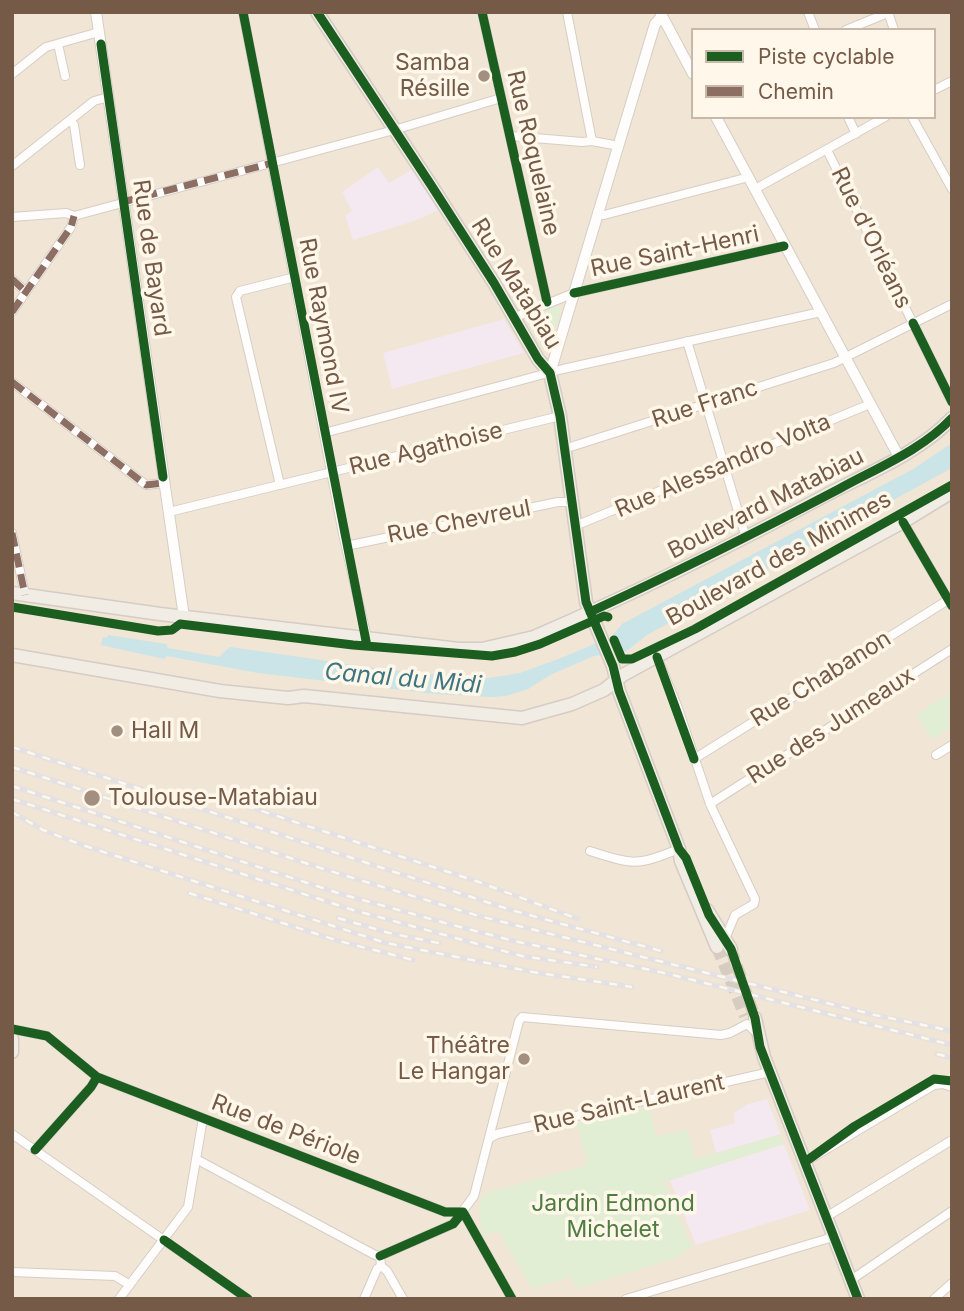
<!DOCTYPE html>
<meta charset="utf-8">
<style>
body{margin:0}
#map{position:relative;width:964px;height:1311px;overflow:hidden;background:#f7f2e8;font-family:Inter,sans-serif}
canvas{display:block}
.frame{position:absolute;inset:0;border:14px solid #755a48;pointer-events:none}
.legend{position:absolute;left:691px;top:28px;width:245px;height:91px;box-sizing:border-box;background:#fff7e9;border:2px solid #c8b8a9;margin:0;padding:9px 12px;list-style:none;font-size:21px;color:#755a48}
.legend li{display:flex;align-items:center;gap:14px;height:35px}
.legend b{width:35px;border:2px solid #c8b8a9}
</style>
<div id="map">
<canvas width="964" height="1311"></canvas>
<div class="frame"></div>
<ul class="legend">
<li><b style="height:9px;background:#1b5e20"></b>Piste cyclable</li>
<li><b style="height:9px;background:#8d6e63"></b>Chemin</li>
</ul>
</div>
<script>
const ctx = document.querySelector('canvas').getContext('2d');
ctx.lineJoin = 'round';
function paint(path, color) { ctx.fillStyle = color; ctx.fill(path, 'evenodd'); }
function strokePath(path, color, width, dash) { ctx.strokeStyle = color; ctx.lineWidth = width; ctx.lineCap = dash ? 'butt' : 'round'; ctx.setLineDash(dash || []); ctx.stroke(path); }
function write(font, color, halo, rows, align = 'center') {
  ctx.font = font + ' Inter,sans-serif'; ctx.lineWidth = 7; ctx.setLineDash([]); ctx.textBaseline = 'middle'; ctx.strokeStyle = halo; ctx.fillStyle = color; for (const [text, x, y, turn = 0] of rows) {
    ctx.save(); ctx.translate(x, y); ctx.rotate((+turn || 0) * Math.PI / 180); ctx.textAlign = isNaN(turn) ? turn : align; if (halo) ctx.strokeText(text, 0, 0); ctx.fillText(text, 0, 0); ctx.restore();
  }
}
const residential = new Path2D(`
 M12,12H952V1299H12ZM693,30H934V117H693Z`);
const education = new Path2D(`
 M378,167L389,183L413,169L439,210L414,221L353,240L345,216L352,211L342,192Z
 M504,319L524,353L392,389L383,353Z
 M767,1099L781,1134L716,1153L710,1130L735,1123L733,1113L748,1104Z
 M784,1144L810,1210L696,1245L670,1180Z`);
const green = new Path2D(`
 M556,305L561,311L550,345L543,348L527,322L528,317Z
 M952,691V727L932,740L916,715Z
 M649,1107L656,1136L688,1130L696,1159L781,1134L784,1144L665,1182L692,1248L682,1251L683,1256L576,1289L570,1277L532,1289L498,1231L482,1236L479,1208L483,1194L587,1165L577,1123Z`);
const water = new Path2D(`
 M952,443V468L948,470L647,635L625,652L594,656L550,675L528,689L506,696L490,697L436,694L258,673L167,656L164,659L101,645L103,637L107,638L108,635L166,644L168,648L219,657L230,647L390,670L467,678H489L520,673L561,658L611,637L622,624L915,468Z`);
const primaryTunnel = new Path2D(`
 M717,947L745,1016
 M731,949L755,1018`);
const minor = new Path2D(`
 M243,12L343,534L367,638
 M482,12L547,302
 M567,12L592,141
 M808,12L815,30
 M888,12L894,30
 M846,30L890,12
 M58,44L65,76
 M12,74L46,47L99,32
 M934,90L952,81
 M848,117L856,134
 M912,117L952,189
 M70,120L74,125L80,165
 M511,136L582,142L592,141L619,146
 M827,150L952,402
 M12,166L94,101L109,97
 M755,189L885,117
 M597,214L604,215L749,177
 M12,217L66,213L74,216L394,130L501,98
 M12,279L26,292
 M12,312L71,227L74,216
 M513,318L574,293L784,246
 M687,341L746,538
 M12,382L146,485L164,483
 M324,433L563,369L821,312
 M564,449L834,363L952,304
 M280,485L236,297L240,291L295,277
 M169,512L560,416
 M903,522L952,606
 M575,526L870,404
 M12,533L25,595
 M346,546L558,502H571
 M657,657L678,708L710,804L755,899L754,904L735,915L725,939
 M936,755L952,745
 M694,759L948,600
 M710,804L952,649
 M590,851C634,865 636,866 679,849
 M12,1029L47,1036L97,1077L445,1212H463
 M12,1134L248,1299
 M490,1138L497,1134L770,1072
 M35,1150L91,1087L97,1077
 M196,1159L375,1255L380,1256L453,1224L474,1196L519,1021L522,1017L721,1035L730,1033L747,1024L757,1033
 M805,1162L934,1085L943,1084L952,1087
 M463,1212L512,1299
 M826,1217L952,1140
 M380,1256L381,1266L387,1271L403,1299
 M12,1272L115,1276L130,1285
 M851,1280L952,1211
 M119,1299L188,1207L203,1118
 M364,1299L377,1269L381,1266
 M626,1299L833,1237
 M934,1299L952,1283`);
const tertiary = new Path2D(`
 M96,12L184,617
 M660,12L693,74
 M716,117L899,457
 M550,373L655,24L662,16`);
const primary = new Path2D(`
 M317,12L431,185L494,283L538,359L550,373L560,416L586,602L613,666L619,691L679,849L681,861L717,947
 M12,593L160,614L459,649H482L534,637C635,593 733,545 830,493C871,472 920,452 952,418
 M12,655L220,691L288,698L304,696L522,718L572,704L604,690L623,675L903,522L952,492
 M707,910L731,949
 M755,1018L764,1057L858,1299
 M12,1039V1052`);
const rail = new Path2D(`
 M12,747L511,910L661,951
 M12,767L330,871L479,916L875,1015L952,1031
 M12,786L341,894L449,924L514,941L669,974L952,1045
 M12,799L353,910L522,956L597,967
 M231,801L476,881L578,919
 M12,812L43,830L82,845L386,943L533,972L632,987
 M189,893L339,941L413,960
 M338,918L389,933L439,943
 M937,1054L952,1058`);
const quiet = new Path2D(`
 M123,202L272,163
 M12,279L26,292
 M12,312L71,227L74,216
 M12,382L146,485L164,483
 M12,533L25,595`);
const cycleway = new Path2D(`
 M243,12L367,646
 M317,12L431,185L494,283L538,359L550,373L560,416L586,602L613,666L619,691L679,849L686,858L709,915L731,949L755,1018L760,1047L858,1299
 M482,12L547,302
 M101,44L163,477
 M574,293L784,246
 M913,323L952,402
 M903,522L952,606
 M12,607L158,631L172,630L180,624L353,645L492,656L515,652L540,644L604,616L608,617
 M590,612C675,573 757,532 839,489C877,468 922,450 952,418
 M614,640L622,659H632L695,629L952,485
 M657,657L694,759
 M12,1029L47,1036L97,1077L445,1212H463
 M35,1150L91,1087L97,1077
 M805,1162L855,1126L934,1079L952,1081
 M463,1212L512,1299
 M164,1240L248,1299
 M380,1256L453,1224L463,1212`);
const markers = [
 [484,76,7,"#a28f80"],
 [117,731,7,"#a28f80"],
 [92,798,9,"#a28f80"],
 [524,1059,7,"#a28f80"]
];
const poiNames = [
 ["Samba",470,63],
 ["Résille",470,89],
 ["Hall M",131,731,"left"],
 ["Toulouse-Matabiau",108,798,"left"],
 ["Théâtre",510,1046],
 ["Le Hangar",510,1072]
];
const streetNames = [
 ["Rue Roquelaine",533,153,77],
 ["Rue d'Orléans",871,238,64],
 ["Rue Saint-Henri",675,252,-12],
 ["Rue de Bayard",151,258,82],
 ["Rue Matabiau",516,284,58],
 ["Rue Raymond IV",323,326,79],
 ["Rue Franc",705,404,-18],
 ["Rue Agathoise",426,449,-14],
 ["Rue Alessandro Volta",723,466,-23],
 ["Boulevard Matabiau",766,504,-27],
 ["Rue Chevreul",459,522,-11],
 ["Boulevard des Minimes",779,559,-29],
 ["Rue Chabanon",821,679,-32],
 ["Rue des Jumeaux",831,726,-33],
 ["Rue Saint-Laurent",629,1104,-13],
 ["Rue de Périole",286,1130,21]
];
const parkNames = [
 ["Jardin Edmond",613,1204],
 ["Michelet",613,1230]
];
const waterNames = [
 ["Canal du Midi",403,679,5]
];
paint(residential, '#f1e5d5');
paint(education, '#f4e8f1');
paint(green, '#e2eed3');
paint(water, '#cae4e7');
strokePath(primaryTunnel, '#d6ccc0', 12, [12, 6]);
strokePath(minor, '#d5cec6', 10);
strokePath(tertiary, '#d5cec6', 12);
strokePath(primary, '#d5ccc5', 15);
strokePath(minor, '#fefdfc', 8);
strokePath(tertiary, '#fefdfc', 10);
strokePath(primary, '#f2ede4', 12);
strokePath(rail, '#e4e1e4', 5);
strokePath(rail, '#fff7e9', 2.5, [8]);
strokePath(quiet, '#8d6e63', 7, [14, 7]);
strokePath(cycleway, '#1b5e20', 9);
for (const [x, y, r, color] of markers) { const dot = new Path2D(); dot.arc(x, y, r, 0, 2 * Math.PI); ctx.fillStyle = color; ctx.fill(dot); strokePath(dot, '#fff7e9', 2.5); }
write('23px', '#755a48', '#fff7e9', poiNames, 'right');
write('23px', '#755a48', '#fff7e9', streetNames);
write('23px', '#4f7c40', '#fff7e9', parkNames);
write('italic 24px', '#3e7583', '#fff7e9', waterNames);
</script>
